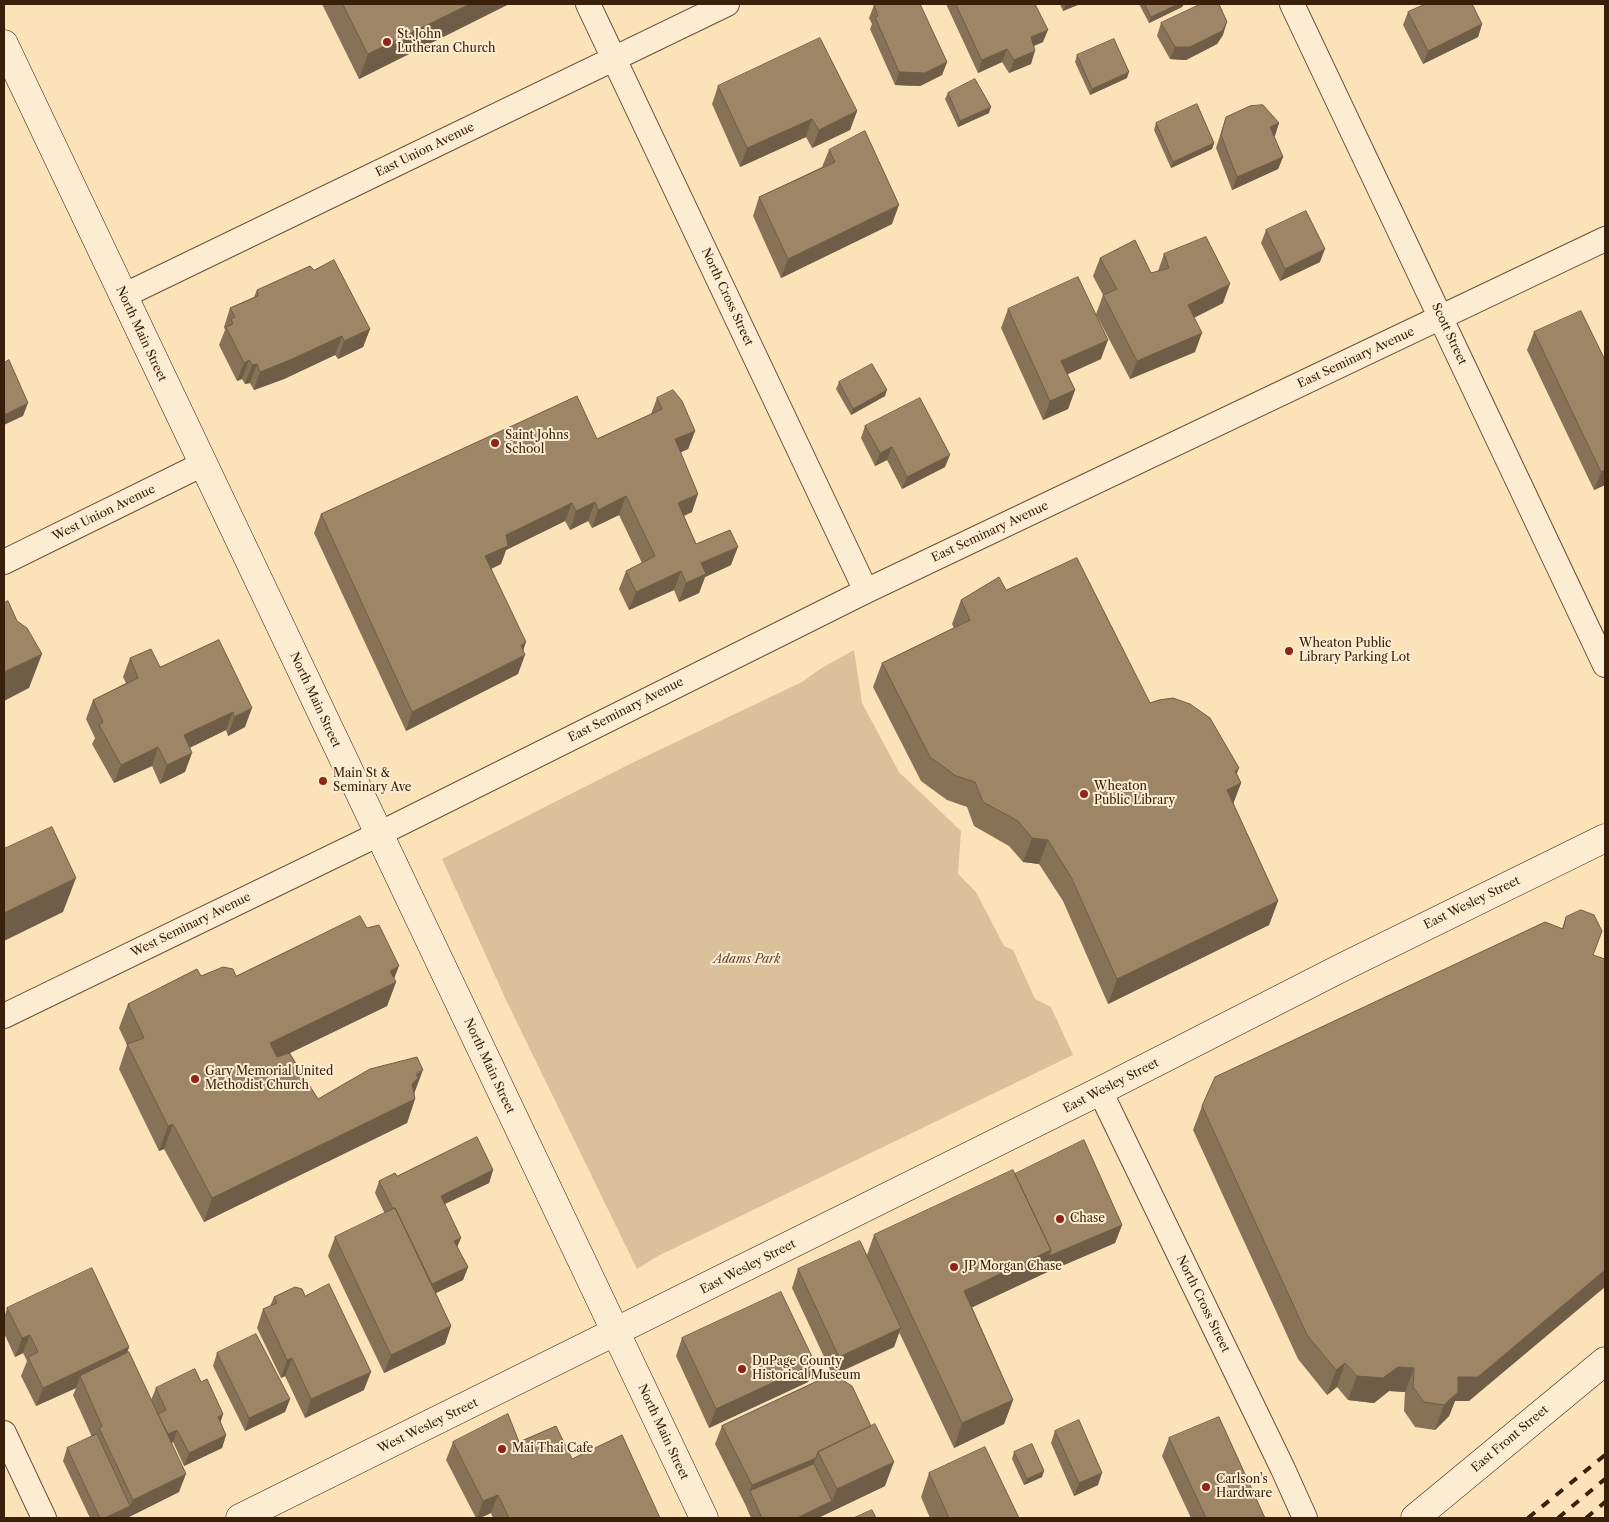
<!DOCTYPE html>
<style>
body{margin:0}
#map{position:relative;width:1609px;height:1522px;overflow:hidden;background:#fbe2b9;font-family:"Libre Caslon Text",serif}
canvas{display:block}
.frame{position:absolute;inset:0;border:5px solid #3a200a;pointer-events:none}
</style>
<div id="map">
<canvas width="1609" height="1522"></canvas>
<div class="frame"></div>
</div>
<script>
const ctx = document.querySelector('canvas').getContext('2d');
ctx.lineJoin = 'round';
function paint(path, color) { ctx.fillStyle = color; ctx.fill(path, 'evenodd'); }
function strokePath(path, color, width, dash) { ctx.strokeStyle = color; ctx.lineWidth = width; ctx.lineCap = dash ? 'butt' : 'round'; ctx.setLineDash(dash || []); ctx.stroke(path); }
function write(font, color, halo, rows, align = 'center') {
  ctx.font = font + ' "Libre Caslon Text",serif'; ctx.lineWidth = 4; ctx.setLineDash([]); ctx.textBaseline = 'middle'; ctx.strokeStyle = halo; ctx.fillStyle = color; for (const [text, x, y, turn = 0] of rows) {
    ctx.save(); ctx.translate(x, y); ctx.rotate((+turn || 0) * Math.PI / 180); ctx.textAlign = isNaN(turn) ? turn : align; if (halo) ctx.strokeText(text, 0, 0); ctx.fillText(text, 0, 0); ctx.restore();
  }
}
const green = new Path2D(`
 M854,650L862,703L899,772L961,831L958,874L976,892L1004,946L1013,950L1035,999L1051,1007L1073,1055L658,1256L637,1269L507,1002L442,859L632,763L802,682L820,669Z`);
const street = new Path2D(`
 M588,4L866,591
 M1292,4L1605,665
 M123,296L727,4
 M4,562L203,464
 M4,1016L379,834L866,591L1605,239
 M1100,1091L1283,1469L1305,1518
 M4,1433L44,1518`);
const secondary = new Path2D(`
 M4,44L704,1518
 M240,1518L1100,1091L1343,967L1605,838
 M1415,1518L1605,1361`);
const rail = new Path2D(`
 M1528,1518L1605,1455
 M1558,1518L1605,1479
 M1586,1518L1605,1502`);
const wall = new Path2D(`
 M322,4H509L359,79Z
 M946,4H1035L1043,42L1034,46L1031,64L1009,73L1002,62L978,73Z
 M1060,4H1080L1063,11Z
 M1139,4H1184L1182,7L1149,23Z
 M874,5L947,62L942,75L920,86L895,85L870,29L872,24L869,18Z
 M1408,12L1482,24L1478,37L1423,64L1403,25Z
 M1161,23L1223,35L1217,44L1186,60L1170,59L1157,36Z
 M1077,55L1127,78L1090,95L1075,62Z
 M718,86L857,111L850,130L812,148L806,137L740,167L712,104Z
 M948,93L989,113L958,127L945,99Z
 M1226,117L1279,123L1274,136L1283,157L1278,169L1232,190L1216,148Z
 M1156,123L1214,143L1212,149L1171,168L1154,130Z
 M829,150L892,224L781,278L753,216L759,197L822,167Z
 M1266,230L1320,262L1280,281L1261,243Z
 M1164,254L1223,303L1194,318L1195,352L1130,379L1096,314L1103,295L1093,276L1100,258L1151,273L1158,271Z
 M257,290L370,329L363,347L338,359L335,355L284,379L254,390L250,383L245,384L242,379L237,381L219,345L225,330L224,327L230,308L254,297Z
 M1008,309L1101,359L1067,374L1075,390L1068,409L1043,420L1001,328Z
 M1534,332L1605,360V485L1594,490L1527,350Z
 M839,382L885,396L851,415L836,389Z
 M657,398L695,431L688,449L681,452L692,512L684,516L696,544L731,565L705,577L699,593L679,602L674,590L629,610L619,589L626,571L642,563L619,515L592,528L588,521L570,530L565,521L506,550L501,564L491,569L523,651L518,674L406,731L314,533L321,514L597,439L651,414Z
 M865,426L945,467L902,489L887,460L875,466L861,438Z
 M1006,590L1150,703L1237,774L1241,783L1233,803L1278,901L1269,925L1108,1004L1063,901L1039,864L1023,862L1009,846L974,826L967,807L947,800L921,781L873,687L882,663L954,628L952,624L961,600Z
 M219,640L245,727L228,736L226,730L189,748L185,772L160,784L152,766L114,783L92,744L95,738L86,719L93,700L126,683L123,677L130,658L160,667Z
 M1566,917L1593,955L1469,1401H1455L1449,1416L1435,1430L1415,1427L1404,1411L1405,1392L1389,1391L1374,1403L1348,1400L1337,1387L1327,1395L1298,1359L1193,1130L1202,1106L1562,929Z
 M201,976L394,979L396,982L387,1006L290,1053L318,1099L414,1094L415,1099L407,1123L204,1222L164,1149L159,1151L119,1069L127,1045L119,1028L128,1004Z
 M493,1170L489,1183L445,1204L457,1247L468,1267L463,1280L436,1293L451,1326L445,1344L384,1373L328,1256L335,1237L385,1214L375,1193L379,1181L397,1176Z
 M1015,1174L1122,1225L1115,1243L1043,1274L972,1307L1013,1400L1004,1424L954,1448L899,1332L894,1347L834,1375L885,1486L818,1518H751L745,1504L715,1444L722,1426L832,1374L792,1288L798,1269L867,1255L874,1235Z
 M305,1296L364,1390L305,1418L285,1376L281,1378L257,1328L263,1309L270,1306L274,1297Z
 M7,1308L129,1347L127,1353L151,1400L156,1388L201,1382L223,1414L220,1423L226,1435L222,1448L184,1466L173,1442L172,1443L179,1492L127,1518H90L63,1461L67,1448L92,1437L73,1395L76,1388L36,1406L21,1376L27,1361L23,1353L15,1357L4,1333V1318Z
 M682,1338L815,1363L808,1382L709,1428L676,1356Z
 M217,1353L290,1399L285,1412L245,1431L213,1366Z
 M1055,1431L1098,1485L1074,1496L1051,1443Z
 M1169,1438L1265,1518H1191L1162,1456Z
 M453,1442H519L572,1459L660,1518H493L491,1513L480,1518H476L446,1460Z
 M1014,1452L1042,1477L1024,1485L1012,1459Z
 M929,1473L1019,1518H930L921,1497Z`);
const shadedWall = new Path2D(`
 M470,4H509L359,79L368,54Z
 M1066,4H1080L1063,11Z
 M1178,4H1184L1182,7L1149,23L1151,17Z
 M1227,22L1223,35L1217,44L1186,60L1170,59L1175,47Z
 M1482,24L1478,37L1423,64L1428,51Z
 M1048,30L1043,42L1026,49L1031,37Z
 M1007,49L1002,62L978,73L982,60Z
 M1035,51L1031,64L1009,73L1014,60Z
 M947,62L942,75L920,86L895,85L899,72Z
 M1129,72L1127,78L1090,95L1092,89Z
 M991,107L989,113L958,127L960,121Z
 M857,111L850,130L812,148L819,130Z
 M812,119L806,137L740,167L747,148Z
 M1279,123L1275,136L1265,139L1270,127Z
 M1214,143L1212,149L1171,168L1173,162Z
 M1283,157L1278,169L1232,190L1237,177Z
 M899,205L892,224L781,278L788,259Z
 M1325,249L1320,262L1280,281L1285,269Z
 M1230,284L1223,303L1181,324L1188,305Z
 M370,329L363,347L338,359L344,341Z
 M1202,333L1195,352L1130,379L1137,361Z
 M342,336L335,355L284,379L254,390L260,372Z
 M1108,340L1101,359L1055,380L1061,361Z
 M249,360L242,379L237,381L244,363Z
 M257,364L250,383L245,384L252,365Z
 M887,390L885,396L851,415L853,409Z
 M1075,390L1068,409L1043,420L1050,401Z
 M28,403L23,416L4,425V415Z
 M695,431L688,449L668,458L675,439Z
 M892,447L887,460L875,466L880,453Z
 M950,455L945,467L902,489L907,477Z
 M1605,470V485L1594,490L1601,472Z
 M698,494L692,512L671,521L678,503Z
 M626,496L619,515L592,528L598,510Z
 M595,502L588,521L570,530L576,511Z
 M572,503L565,521L506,550L501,564L478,575L485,556L506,535Z
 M738,547L731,565L705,577L699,593L679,602L686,583L701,563Z
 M681,571L674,590L629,610L636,592Z
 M526,642L521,657L525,655L518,674L406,731L412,712L521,645Z
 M42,654L29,688L4,701V672Z
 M252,708L245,727L228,736L234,717Z
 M233,712L226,730L177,754L184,735Z
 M158,747L152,766L114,783L121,765Z
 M192,753L185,772L160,784L167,765Z
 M1239,768L1232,787L1241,783L1232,807L1218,814L1235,771Z
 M1032,838L1048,840L1039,864L1023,862Z
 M76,878L63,912L4,941V913Z
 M1278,901L1269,925L1108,1004L1117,979Z
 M399,966L392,984L396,982L387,1006L261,1067L270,1043Z
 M423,1070L414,1094L415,1099L407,1123L204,1222L212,1198Z
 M173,1124L164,1149L159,1151L168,1126Z
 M493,1170L489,1183L436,1208L441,1196Z
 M1122,1225L1115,1243L1043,1274L956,1315L964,1291L1051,1250Z
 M461,1238L456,1250L454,1241Z
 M468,1267L463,1280L426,1298L430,1285Z
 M1605,1270V1287L1469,1401H1455L1449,1416L1435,1430L1444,1405L1458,1377Z
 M451,1326L445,1344L384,1373L391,1355Z
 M901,1328L894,1347L832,1375L839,1357Z
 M30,1335L23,1353L15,1357L22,1338Z
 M129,1347L123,1365L80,1376L76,1388L36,1406L43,1388Z
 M292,1358L285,1376L281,1378L287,1360Z
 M815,1363L808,1382L709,1428L716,1409Z
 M1345,1363L1337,1387L1327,1395L1336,1370Z
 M1398,1367L1414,1368L1405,1392L1389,1391L1374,1403L1348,1400L1357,1376Z
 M371,1372L364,1390L305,1418L311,1399Z
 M290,1399L285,1412L245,1431L249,1418Z
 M1013,1400L1004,1424L954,1448L962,1423Z
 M223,1414L219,1427L218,1417Z
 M177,1430L173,1442L163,1447L168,1434Z
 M226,1435L222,1448L184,1466L189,1453Z
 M816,1458L809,1476L750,1491L752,1485Z
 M894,1462L885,1486L818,1518H797L832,1501L837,1489Z
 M1044,1471L1042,1477L1024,1485L1027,1479Z
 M1102,1473L1098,1485L1074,1496L1079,1483Z
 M186,1474L179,1492L127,1518H105L130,1506L133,1500Z
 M498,1495L491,1513L480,1518H477L483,1501Z`);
const building = new Path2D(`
 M343,4H470L368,54Z
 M876,4H920L947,62L925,73L899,72L875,17L878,16L874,5Z
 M956,4H1035L1048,30L1031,37L1035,51L1014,60L1007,49L982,60Z
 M1145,4H1178L1151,17Z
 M1201,4H1219L1227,22L1222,31L1190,47H1175L1161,23Z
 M1426,4H1472L1482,24L1428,51L1408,12Z
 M820,38L857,111L819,130L812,119L747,148L718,86Z
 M1114,39L1129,72L1092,89L1077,55Z
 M975,79L991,107L960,121L948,93Z
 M1197,104L1214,143L1173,162L1156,123Z
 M1263,105L1279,123L1270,127L1283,157L1237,177L1221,135L1226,117L1250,106Z
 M865,131L899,205L788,259L759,197L835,162L829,150Z
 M1306,211L1325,249L1285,269L1266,230Z
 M1206,237L1230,284L1188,305L1202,333L1137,361L1103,295L1117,289L1100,258L1135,240L1151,273L1169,268L1164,254Z
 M334,260L370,329L344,341L342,336L290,360L260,372L257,364L252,365L249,360L244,363L226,327L233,324L231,319L235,317L230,308L258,296L257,290L310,266L314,270Z
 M1078,277L1108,340L1061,361L1075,390L1050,401L1008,309Z
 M1581,311L1605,360V470L1601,472L1534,332Z
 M9,360L28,403L4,415V363Z
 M872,364L887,390L853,409L839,382Z
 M673,390L682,401L695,431L675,439L698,494L678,503L696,544L730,530L738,547L701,563L706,574L686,583L681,571L636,592L626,571L655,556L626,496L598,510L595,502L576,511L572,503L506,535L508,546L485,556L526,642L521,645L525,655L412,712L321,514L577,396L597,439L662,409L657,398Z
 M920,398L950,455L907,477L892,447L880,453L865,426Z
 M1077,558L1150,703L1159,700L1173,698L1190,704L1210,718L1239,768L1235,771L1241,783L1227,790L1278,901L1117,979L1071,877L1048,840L1032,838L1018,821L983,802L975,782L956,776L930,757L882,663L970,620L961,600L999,577L1006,590Z
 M8,601L17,621L27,628L42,654L4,672V603Z
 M219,640L252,708L234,717L233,712L184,735L192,753L167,765L158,747L121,765L99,725L103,722L93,700L138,678L130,658L151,649L160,667Z
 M52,827L76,878L4,913V849Z
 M1581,910L1594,915L1602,931L1593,955L1605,959V1270L1478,1377H1458V1392L1444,1405L1424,1402L1413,1387L1414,1368L1398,1367L1383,1378L1357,1376L1345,1363L1336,1370L1307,1335L1202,1106L1215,1077L1545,922L1563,929L1566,917Z
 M360,916L367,928L379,925L399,966L390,971L396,982L270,1043L277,1057L289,1053L318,1099L370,1069L417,1057L423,1070L416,1073L418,1078L412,1084L415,1099L212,1198L173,1124L168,1126L127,1044L144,1038L128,1004L197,969L201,976L223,967L233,969L236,976Z
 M477,1137L493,1170L441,1196L461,1238L454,1241L468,1267L432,1284L395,1208L393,1209L379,1181L395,1173L397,1176Z
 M1084,1140L1122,1225L1049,1256L1051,1250L1015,1174Z
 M1013,1170L1051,1250L964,1291L1013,1400L962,1423L874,1235Z
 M395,1208L451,1326L391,1355L335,1237Z
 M860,1241L901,1328L839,1357L798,1269Z
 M92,1268L129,1347L43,1388L28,1357L38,1352L30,1335L22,1338L7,1308Z
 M329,1284L371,1372L311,1399L292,1358L287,1360L263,1309L277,1303L274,1297L295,1287L302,1289L305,1296Z
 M781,1292L815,1363L716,1409L682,1338Z
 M256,1334L290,1399L249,1418L217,1353Z
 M129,1352L186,1474L133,1500L99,1428L102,1426L80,1376Z
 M195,1369L201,1382L207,1379L223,1414L218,1417L226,1435L189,1453L177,1430L168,1434L158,1414L166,1410L156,1388Z
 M833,1374L852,1386L871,1426L818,1452L816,1458L752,1485L722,1426Z
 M508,1414L519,1442L556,1426L572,1459L622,1435L660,1518H509L498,1495L483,1501L453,1442Z
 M1219,1417L1265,1518H1206L1169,1438Z
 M1079,1420L1102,1473L1079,1483L1055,1431Z
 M875,1424L894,1462L837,1489L818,1452Z
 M97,1434L130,1506L105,1518H100L67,1448Z
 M1032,1444L1044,1471L1027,1479L1014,1452Z
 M985,1447L1019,1518H949L929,1473Z
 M814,1464L832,1501L797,1518H762L750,1491Z
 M872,1510L876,1518H854Z`);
const markers = [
 [387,42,5,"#8f2418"],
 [495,443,5,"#8f2418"],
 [1289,651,5,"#8f2418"],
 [323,781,5,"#8f2418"],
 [1084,794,5,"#8f2418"],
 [195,1079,5,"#8f2418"],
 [1060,1219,5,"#8f2418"],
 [954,1267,5,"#8f2418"],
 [742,1369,5,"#8f2418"],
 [502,1449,5,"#8f2418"],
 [1206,1487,5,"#8f2418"]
];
const poiNames = [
 ["St. John",397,35],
 ["Lutheran Church",397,49],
 ["Saint Johns",505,436],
 ["School",505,450],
 ["Wheaton Public",1299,644],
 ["Library Parking Lot",1299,658],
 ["Main St &",333,774],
 ["Seminary Ave",333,788],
 ["Wheaton",1094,787],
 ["Public Library",1094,801],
 ["Gary Memorial United",205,1072],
 ["Methodist Church",205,1086],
 ["Chase",1070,1219],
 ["JP Morgan Chase",964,1267],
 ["DuPage County",752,1362],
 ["Historical Museum",752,1376],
 ["Mai Thai Cafe",512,1449],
 ["Carlson's",1216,1480],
 ["Hardware",1216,1494]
];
const streetNames = [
 ["East Union Avenue",425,150,-26],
 ["North Cross Street",727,297,65],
 ["North Main Street",141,334,65],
 ["Scott Street",1449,334,65],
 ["East Seminary Avenue",1356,358,-25],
 ["West Union Avenue",104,513,-26],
 ["East Seminary Avenue",990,532,-25],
 ["North Main Street",315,700,65],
 ["East Seminary Avenue",626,710,-27],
 ["East Wesley Street",1472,903,-26],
 ["West Seminary Avenue",191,925,-26],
 ["North Main Street",489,1066,65],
 ["East Wesley Street",1111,1086,-27],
 ["East Wesley Street",748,1267,-27],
 ["North Cross Street",1203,1304,64],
 ["West Wesley Street",428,1426,-26],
 ["North Main Street",663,1432,65],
 ["East Front Street",1510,1439,-40]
];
const parkNames = [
 ["Adams Park",747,960]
];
paint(green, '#dac19b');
strokePath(street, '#6a5036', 26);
strokePath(secondary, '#3a200a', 29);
strokePath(street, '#fcecd2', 24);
strokePath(secondary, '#fcecd2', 28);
strokePath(rail, '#3a200a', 4, [9, 9]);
paint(wall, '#887257');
paint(shadedWall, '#6f5d47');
paint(building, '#9e8565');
strokePath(building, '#6f5d47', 1);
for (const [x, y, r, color] of markers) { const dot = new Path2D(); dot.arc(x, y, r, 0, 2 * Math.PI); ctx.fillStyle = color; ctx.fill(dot); strokePath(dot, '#fcecd2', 2); }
write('12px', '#3a200a', '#fcecd2', poiNames, 'left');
write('12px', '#3a200a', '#fcecd2', streetNames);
write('italic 12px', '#62482e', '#fcecd2', parkNames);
</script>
